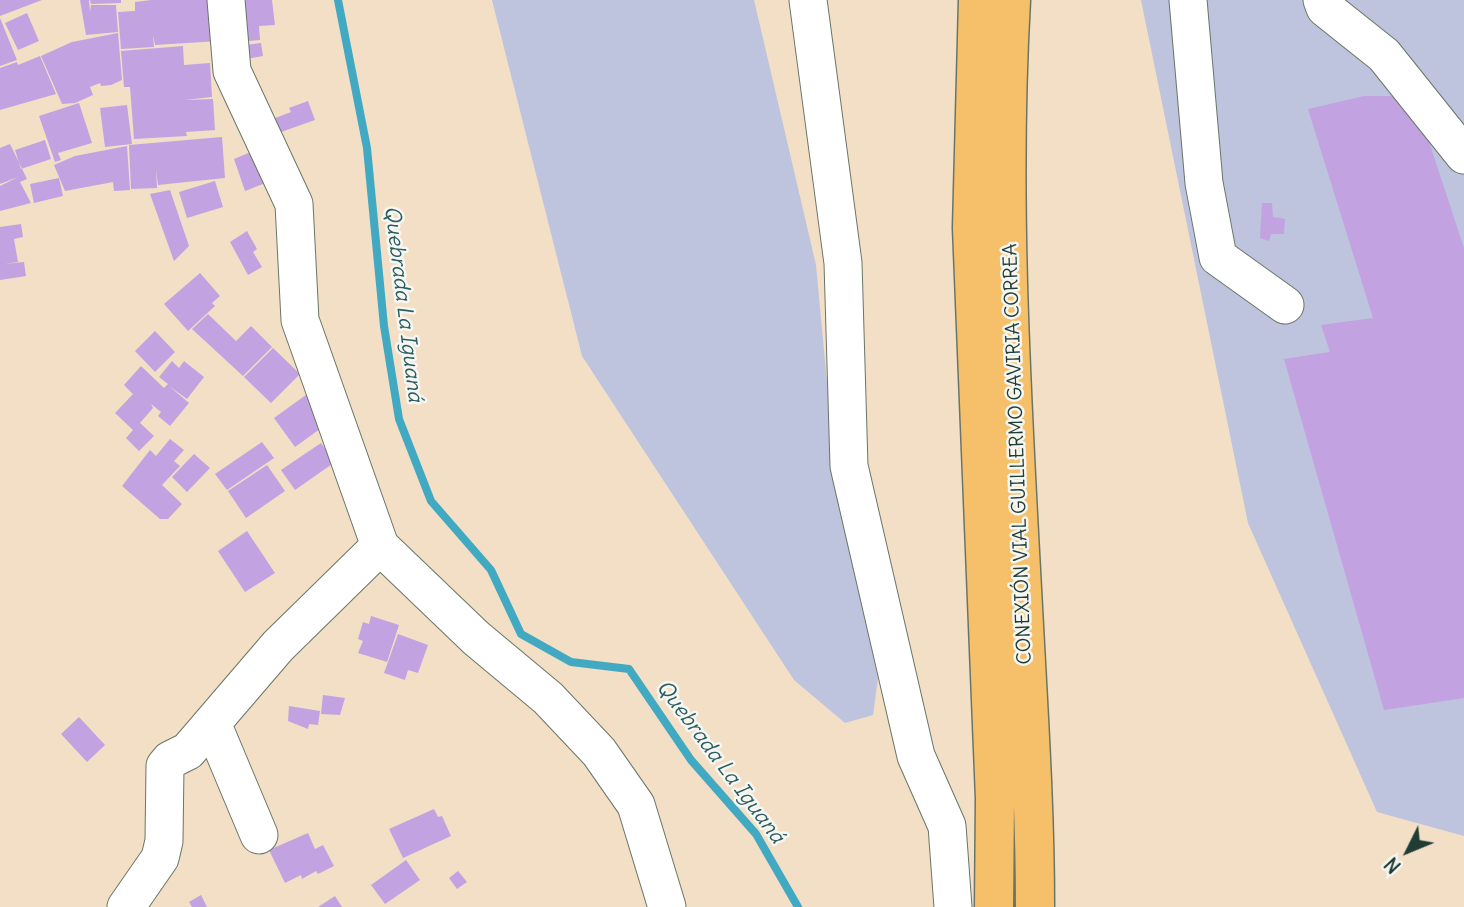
<!DOCTYPE html>
<meta charset="utf-8">
<style>
body{margin:0}
#map{position:relative;width:1464px;height:907px;overflow:hidden;background:#f2dfc5;font-family:Delius,sans-serif}
canvas{display:block}
.north{position:absolute;left:1373px;top:816px;width:70px;height:70px;-webkit-text-stroke:5px #f6f6f2;paint-order:stroke;rotate:227deg;font-size:19px;font-weight:700;line-height:28px;text-align:center;color:#1f3d34}
.north::after{content:'';display:block;margin:auto;width:24px;height:32px;background:#1f3d34;clip-path:polygon(50% 0,100% 100%,50% 72%,0 100%)}
</style>
<div id="map">
<canvas width="1464" height="907"></canvas>
<div class="north">N</div>
</div>
<script>
const ctx = document.querySelector('canvas').getContext('2d');
ctx.lineJoin = 'round';
function paint(path, color) { ctx.fillStyle = color; ctx.fill(path, 'evenodd'); }
function strokePath(path, color, width, dash) { ctx.strokeStyle = color; ctx.lineWidth = width; ctx.lineCap = dash ? 'butt' : 'round'; ctx.setLineDash(dash || []); ctx.stroke(path); }
function write(font, color, halo, rows, align = 'center') {
  ctx.font = font + ' Delius,sans-serif'; ctx.lineWidth = 5; ctx.setLineDash([]); ctx.textBaseline = 'middle'; ctx.strokeStyle = halo; ctx.fillStyle = color; for (const [text, x, y, turn = 0] of rows) {
    ctx.save(); ctx.translate(x, y); ctx.rotate((+turn || 0) * Math.PI / 180); ctx.textAlign = isNaN(turn) ? turn : align; if (halo) ctx.strokeText(text, 0, 0); ctx.fillText(text, 0, 0); ctx.restore();
  }
}
const industrial = new Path2D(`
 M492,0H754L816,265L837,489L878,678L873,715L845,723L794,680L582,356Z
 M1141,0H1464V836L1377,812L1248,523Z`);
const stream = new Path2D(`
 M338,0L367,148L384,326L399,419L431,501L491,570L521,634L571,662L629,669L691,760L756,834L798,907`);
const building = new Path2D(`
 M0,0H42L0,16Z
 M80,0H89L90,12L91,5H116L118,32L86,35Z
 M90,0H121V3L91,4Z
 M151,0H215L219,41L155,45L153,35L154,47L121,49L118,12L135,11V2Z
 M232,0H272L275,25L259,26L260,40L237,42Z
 M27,13L39,41L18,50L5,23Z
 M0,18L17,60L0,66Z
 M118,33L122,80L111,85L101,86L100,83L90,87L93,95L75,103L62,104L41,56L72,42Z
 M261,43L263,56L240,60L238,46Z
 M183,46L184,65L210,63L212,97L184,100L213,99L215,130L186,132L187,136L134,139L130,87H124L121,51Z
 M40,56L56,94L0,110V68L17,62L18,65Z
 M1364,96H1414L1464,248V698L1384,710L1284,359L1330,352L1321,325L1373,318L1308,109Z
 M308,101L315,120L267,137L262,123L291,112L289,108Z
 M79,103L92,143L58,153L61,160L55,162L39,116Z
 M127,105L132,144L105,147L100,108Z
 M222,137L225,178L158,185L156,170L157,188L131,189L129,145Z
 M45,140L51,159L21,169L15,150Z
 M10,144L27,179L20,182L31,203L0,211V186L18,177L0,184V148Z
 M127,146L130,190L114,191L113,182L65,191L54,165L75,156Z
 M258,149L273,180L245,191L234,159Z
 M59,178L63,196L34,203L30,184Z
 M215,181L223,207L187,218L179,192Z
 M170,190L189,246L174,261L150,194Z
 M1262,203H1272L1273,217L1285,219L1284,234H1271L1269,241L1260,238Z
 M21,224L23,237L14,239L18,262L4,264L24,262L26,276L0,280V227Z
 M247,231L257,249L253,252L262,267L248,275L230,242Z
 M200,273L220,296L212,303L215,306L188,331L164,304Z
 M208,314L236,341L251,326L272,347L243,376L192,329Z
 M155,331L175,352L155,372L135,351Z
 M273,348L300,374L271,403L244,377Z
 M172,361L179,368L184,361L204,377L187,399L169,386L189,403L170,426L158,416L161,412L151,404L153,408L140,423L154,436L139,451L126,438L133,430L115,413L133,394L124,385L141,366L164,388L168,384L159,377Z
 M310,392L331,421L295,447L274,418Z
 M170,439L184,450L174,461L180,466L162,485L182,504L168,519H160L122,486L150,450L156,456Z
 M262,442L274,458L227,490L215,474Z
 M321,443L335,462L295,490L281,470Z
 M194,454L210,468L187,492L172,477Z
 M267,465L285,491L246,518L228,491Z
 M247,531L275,573L245,592L218,551Z
 M371,616L399,625L387,662L358,653L363,641L358,639L363,622L369,624Z
 M398,634L428,645L418,673L408,670L405,680L384,673Z
 M323,695L345,698L340,715L321,714Z
 M289,706L320,711L318,725L309,724L308,729L288,721Z
 M79,717L105,745L87,762L61,734Z
 M434,809L438,817L442,816L451,836L403,858L389,829Z
 M308,833L315,849L323,845L334,866L318,874L316,871L302,879L301,875L285,883L269,850Z
 M406,860L420,880L385,904L371,885Z
 M458,871L467,882L457,889L449,878Z
 M201,895L207,907H192L189,902Z
 M335,896L342,907H318Z`);
const minor = new Path2D(`
 M808,0L843,263L849,466L916,756L947,826L953,907
 M1188,0L1204,183L1218,257L1285,305
 M1322,0L1325,8L1384,55L1464,155
 M380,546L476,638L548,698L599,752L636,805L667,907
 M212,723L259,835
 M126,907L160,858L164,841L165,766L170,760L188,751L278,646L380,546L300,320L294,204L232,71L226,0`);
const highway = new Path2D(`
 M978,0L972,228L995,799L994,907
 M1011,0C999,208 1013,418 1024,626C1029,720 1035,813 1035,907`);
const streetNames = [
 ["CONEXIÓN VIAL GUILLERMO GAVIRIA CORREA",1018,454,-92]
];
const waterNames = [
 ["Quebrada La Iguaná",403,304,83],
 ["Quebrada La Iguaná",720,762,53]
];
paint(industrial, '#bec3de');
strokePath(stream, '#42a9c2', 8);
paint(building, '#c3a2e2');
strokePath(minor, '#697667', 39);
strokePath(highway, '#697667', 41);
strokePath(minor, '#fff', 37);
strokePath(highway, '#f6c06b', 38);
write('19px', '#1f3d34', '#f6f6f2', streetNames);
write('italic 21px', '#2a5d5f', '#f6f6f2', waterNames);
</script>
